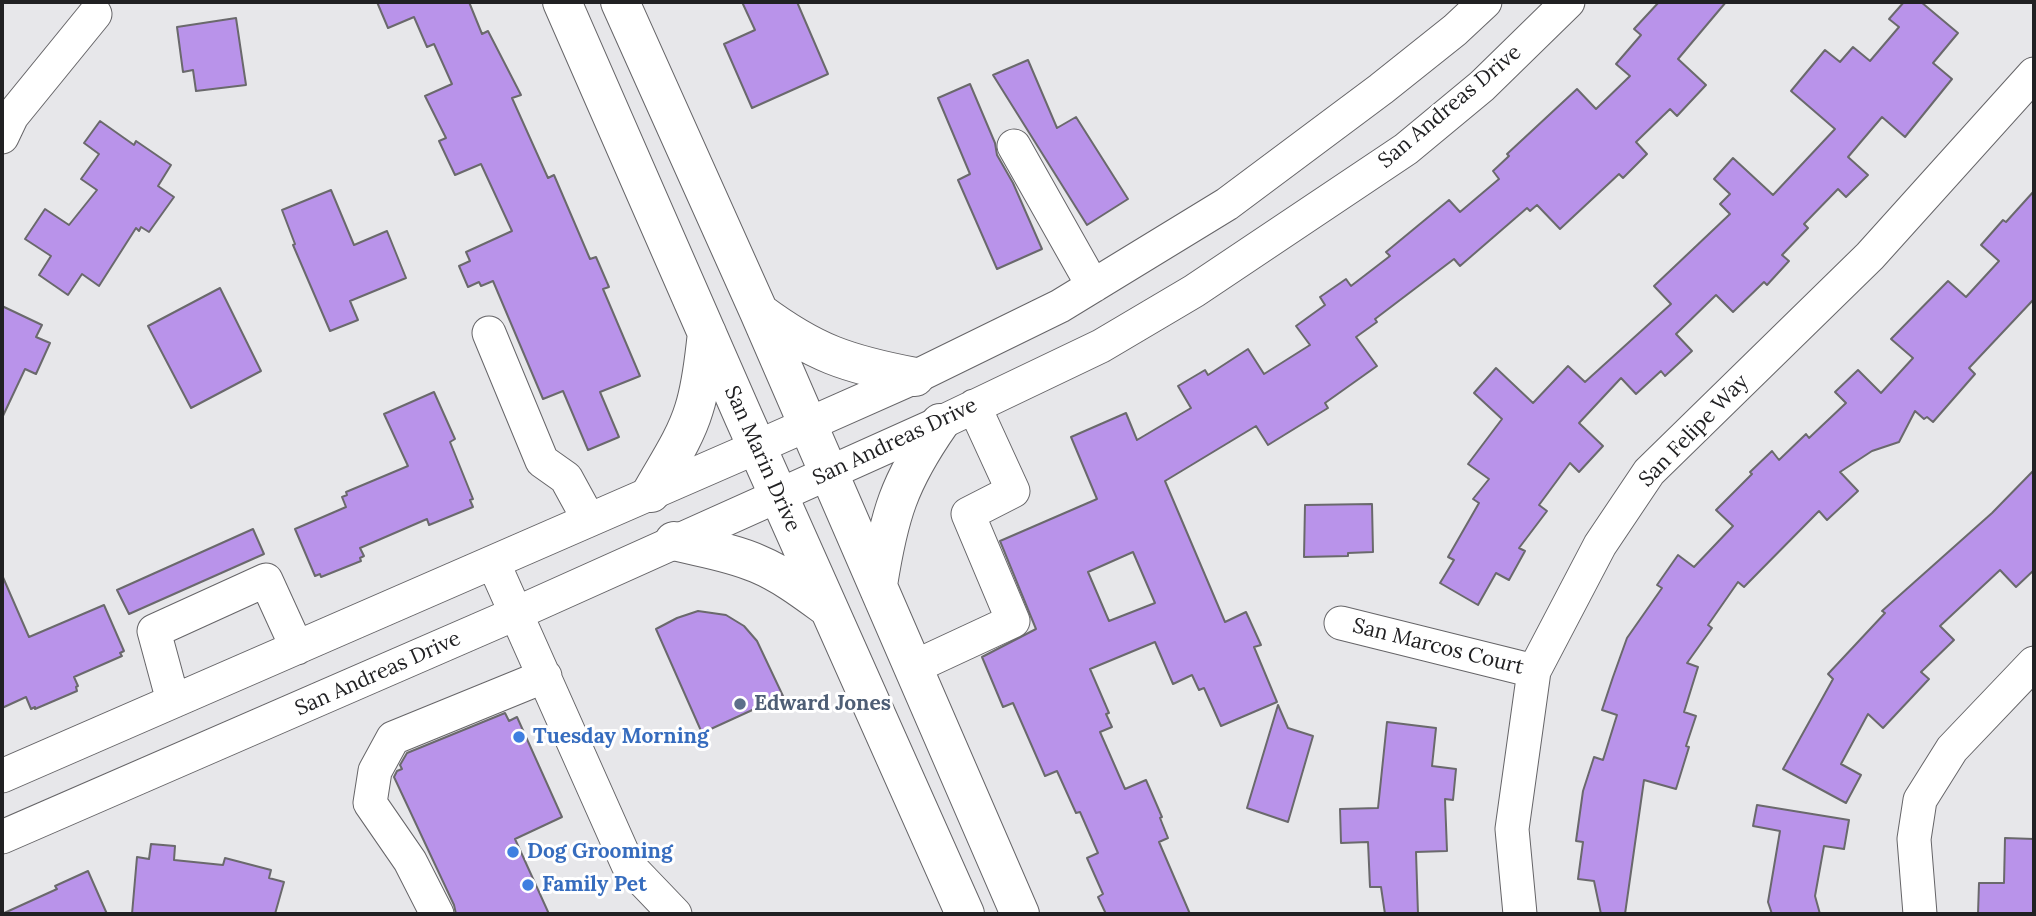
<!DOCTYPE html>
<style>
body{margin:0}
#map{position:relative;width:2036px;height:916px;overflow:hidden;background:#e7e7ea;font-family:Lora,serif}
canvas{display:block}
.frame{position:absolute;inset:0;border:4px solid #212123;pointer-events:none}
</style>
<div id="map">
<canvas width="2036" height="916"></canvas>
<div class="frame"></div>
</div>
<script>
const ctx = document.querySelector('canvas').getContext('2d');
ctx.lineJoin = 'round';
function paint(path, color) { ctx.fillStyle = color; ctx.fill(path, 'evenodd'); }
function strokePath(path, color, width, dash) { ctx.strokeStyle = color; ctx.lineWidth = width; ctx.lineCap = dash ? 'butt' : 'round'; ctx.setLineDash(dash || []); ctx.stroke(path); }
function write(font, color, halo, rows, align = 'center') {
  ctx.font = font + ' Lora,serif'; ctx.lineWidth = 6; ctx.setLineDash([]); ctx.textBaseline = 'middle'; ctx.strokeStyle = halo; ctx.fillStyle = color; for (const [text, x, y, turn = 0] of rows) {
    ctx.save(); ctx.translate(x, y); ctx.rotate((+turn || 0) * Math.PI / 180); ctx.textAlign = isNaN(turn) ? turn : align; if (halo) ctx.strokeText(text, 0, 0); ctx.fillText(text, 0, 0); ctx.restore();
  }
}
const building = new Path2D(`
 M377,2H469L482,34L488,31L521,95L512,98L548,178L554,175L590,259L596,257L609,287L603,289L640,376L600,392L619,437L588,450L563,391L543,399L493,281L481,286L479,282L468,287L459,266L470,261L466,252L512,231L481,164L455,175L439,141L446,138L425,96L452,84L434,44L427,47L414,17L388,28Z
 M742,2H797L828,74L752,108L724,44L755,30Z
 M1659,2H1726L1678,59L1706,85L1677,116L1670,109L1636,142L1647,154L1623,178L1619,174L1560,229L1537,205L1530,211L1527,208L1460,266L1454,259L1375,319L1377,322L1356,337L1377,366L1325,403L1328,408L1268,445L1256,426L1165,481L1225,622L1246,612L1261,645L1254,647L1277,702L1221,726L1204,688L1199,690L1192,675L1173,684L1155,642L1090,669L1109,713L1106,714L1112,727L1100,732L1125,789L1146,780L1162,817L1160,818L1168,838L1159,842L1190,914H1106L1098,897L1103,894L1087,858L1098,853L1080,812L1076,813L1057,771L1045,776L1013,703L1003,707L982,657L1036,629L1000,541L1097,499L1071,437L1126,413L1137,440L1191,408L1178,386L1205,370L1208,375L1248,349L1264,374L1310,345L1296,326L1325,305L1320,297L1346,279L1351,286L1390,256L1386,252L1449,200L1460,212L1499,179L1493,171L1509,156L1507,154L1577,89L1596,109L1630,76L1616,64L1641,35L1634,29ZM1133,552L1155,603L1109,621L1088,572Z
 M1904,2H1921L1958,33L1933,63L1952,79L1905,137L1882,117L1848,157L1868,175L1846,197L1838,189L1804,224L1808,228L1782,255L1789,261L1767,285L1764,282L1733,312L1716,295L1676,334L1692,351L1665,376L1661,371L1636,394L1621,378L1579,423L1603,446L1579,472L1570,463L1539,505L1547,511L1519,548L1525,551L1509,580L1496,573L1478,605L1440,583L1454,560L1448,557L1479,503L1473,499L1489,479L1468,464L1502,419L1474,393L1496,368L1533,403L1568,366L1585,382L1671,304L1654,286L1730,214L1720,204L1730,194L1714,179L1733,158L1773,195L1835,129L1791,91L1825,50L1840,62L1853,47L1870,61L1899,27L1889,19Z
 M236,18L246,85L196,91L193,70L183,72L177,27Z
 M1028,60L1057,128L1076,117L1128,199L1087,225L993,75Z
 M970,84L995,143L997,155L1013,183L1042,249L997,269L958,180L970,174L938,98Z
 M100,121L134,145L136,141L171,165L158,186L174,197L149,232L141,227L139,231L136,228L99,286L82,274L68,295L39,275L51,256L25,239L45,209L69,225L97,190L81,179L99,154L84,143Z
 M331,190L354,245L387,231L406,278L350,301L358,320L330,331L293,245L295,244L282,210Z
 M2034,191V299L1969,368L1975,374L1933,422L1927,417L1924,419L1915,411L1899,442L1872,451L1840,472L1858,491L1827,520L1819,511L1744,587L1738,582L1708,625L1712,628L1687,663L1698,667L1684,712L1696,716L1686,746L1689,747L1676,789L1644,780L1625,914H1601L1594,881L1578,879L1583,842L1576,841L1583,791L1594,757L1603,760L1617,715L1602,710L1613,677L1627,638L1662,588L1657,585L1678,555L1694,567L1733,526L1716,510L1752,474L1750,472L1772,451L1779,460L1806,434L1809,438L1846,403L1835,392L1858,370L1881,393L1913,358L1891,339L1948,281L1966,297L1999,261L1981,245L2003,220L2006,222Z
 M220,288L261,371L191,408L148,326Z
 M2,306L42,325L36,337L50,343L36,374L25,369L2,418Z
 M434,392L455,439L450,442L473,499L470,500L473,507L429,525L427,519L360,548L364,556L360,558L361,561L321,577L320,574L315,576L295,529L346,507L342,497L347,495L346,492L408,466L384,414Z
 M2034,470V570L2016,587L2000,570L1940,626L1954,640L1921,672L1929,679L1883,728L1868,714L1841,764L1861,775L1846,803L1783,769L1833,679L1828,674L1885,613L1882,611L1992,513Z
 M1372,504L1373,552L1348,553V556L1304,557L1305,505Z
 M253,529L264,554L129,614L117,590Z
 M2,575L29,637L104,605L124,651L120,653L122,656L74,677L78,686L76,687L77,691L35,709V707L31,709L26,697L2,708Z
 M698,611L726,615L744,626L757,641L783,696L702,733L656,629L677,618Z
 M1278,705L1288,728L1313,736L1288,822L1247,808Z
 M505,713L509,721L517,717L562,817L515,839L549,914H456L454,905L394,777L397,771L402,769L400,765L407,753Z
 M1387,722L1436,728L1432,766L1456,769L1453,800L1445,799L1447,851L1416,852L1418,914H1385L1381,887H1370L1368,842L1341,843L1340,809L1378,808Z
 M1757,805L1849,820L1844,849L1824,846L1815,896L1820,914H1772L1768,902L1780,831L1753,826Z
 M2005,838L2034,839V913L1978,914L1979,883H2004Z
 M151,844L175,846L174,860L223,865L225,858L271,870L269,878L284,882L275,914H132L137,857L149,859Z
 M88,871L107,914H2L57,889L55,886Z`);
const minor = new Path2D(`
 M2,137L12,116L95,14
 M1014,146L1093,286
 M489,333L542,461L566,478L589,520
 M493,562L628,865L675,914
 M1341,623L1534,671
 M914,667L1013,621L968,514L1013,491L974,406
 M173,701L154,631L266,580L297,648
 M2,776L757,447L915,377L1060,306L1227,204L1381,89L1455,30L1485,2
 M2,837L517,613L940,423L1101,346L1194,291L1406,149L1482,86L1568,2
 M437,914L410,861L370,803L375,771L393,738L545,676
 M1520,914L1512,829L1534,671L1600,545L1649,472L1870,256L2034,74
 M1920,914L1914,839L1920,800L1952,749L2034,663`);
const major = new Path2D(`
 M562,2L744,418L965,914
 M620,2L759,312L1020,914
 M759,312C814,353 847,364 915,377
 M651,493C666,466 685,439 694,409C702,384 704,358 707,333
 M674,541C702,548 731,552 758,564C784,575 806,592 828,608
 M878,585C889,515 899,482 940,423`);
const markers = [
 [740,704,7,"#5c6f8a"],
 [519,737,7,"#3f7fe0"],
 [513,852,7,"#3f7fe0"],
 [528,885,7,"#3f7fe0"]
];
const streetNames = [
 ["San Andreas Drive",1450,107,-40],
 ["San Felipe Way",1694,431,-46],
 ["San Andreas Drive",895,442,-25],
 ["San Marin Drive",762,459,66],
 ["San Marcos Court",1438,647,14],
 ["San Andreas Drive",378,674,-24]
];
const serviceNames = [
 ["Edward Jones",754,704]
];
const shopNames = [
 ["Tuesday Morning",533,737],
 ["Dog Grooming",527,852],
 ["Family Pet",542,885]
];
paint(building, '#b993ea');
strokePath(building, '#6a696c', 2);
strokePath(minor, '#666568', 35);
strokePath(major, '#666568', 40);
strokePath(minor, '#fff', 33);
strokePath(major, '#fff', 38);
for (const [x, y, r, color] of markers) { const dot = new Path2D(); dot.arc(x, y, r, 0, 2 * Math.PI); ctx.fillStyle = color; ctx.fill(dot); strokePath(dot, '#fff', 2.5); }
write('21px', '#212123', '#fff', streetNames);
write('bold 21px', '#4e5e75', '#fff', serviceNames, 'left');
write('bold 21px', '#366cbe', '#fff', shopNames, 'left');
</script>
